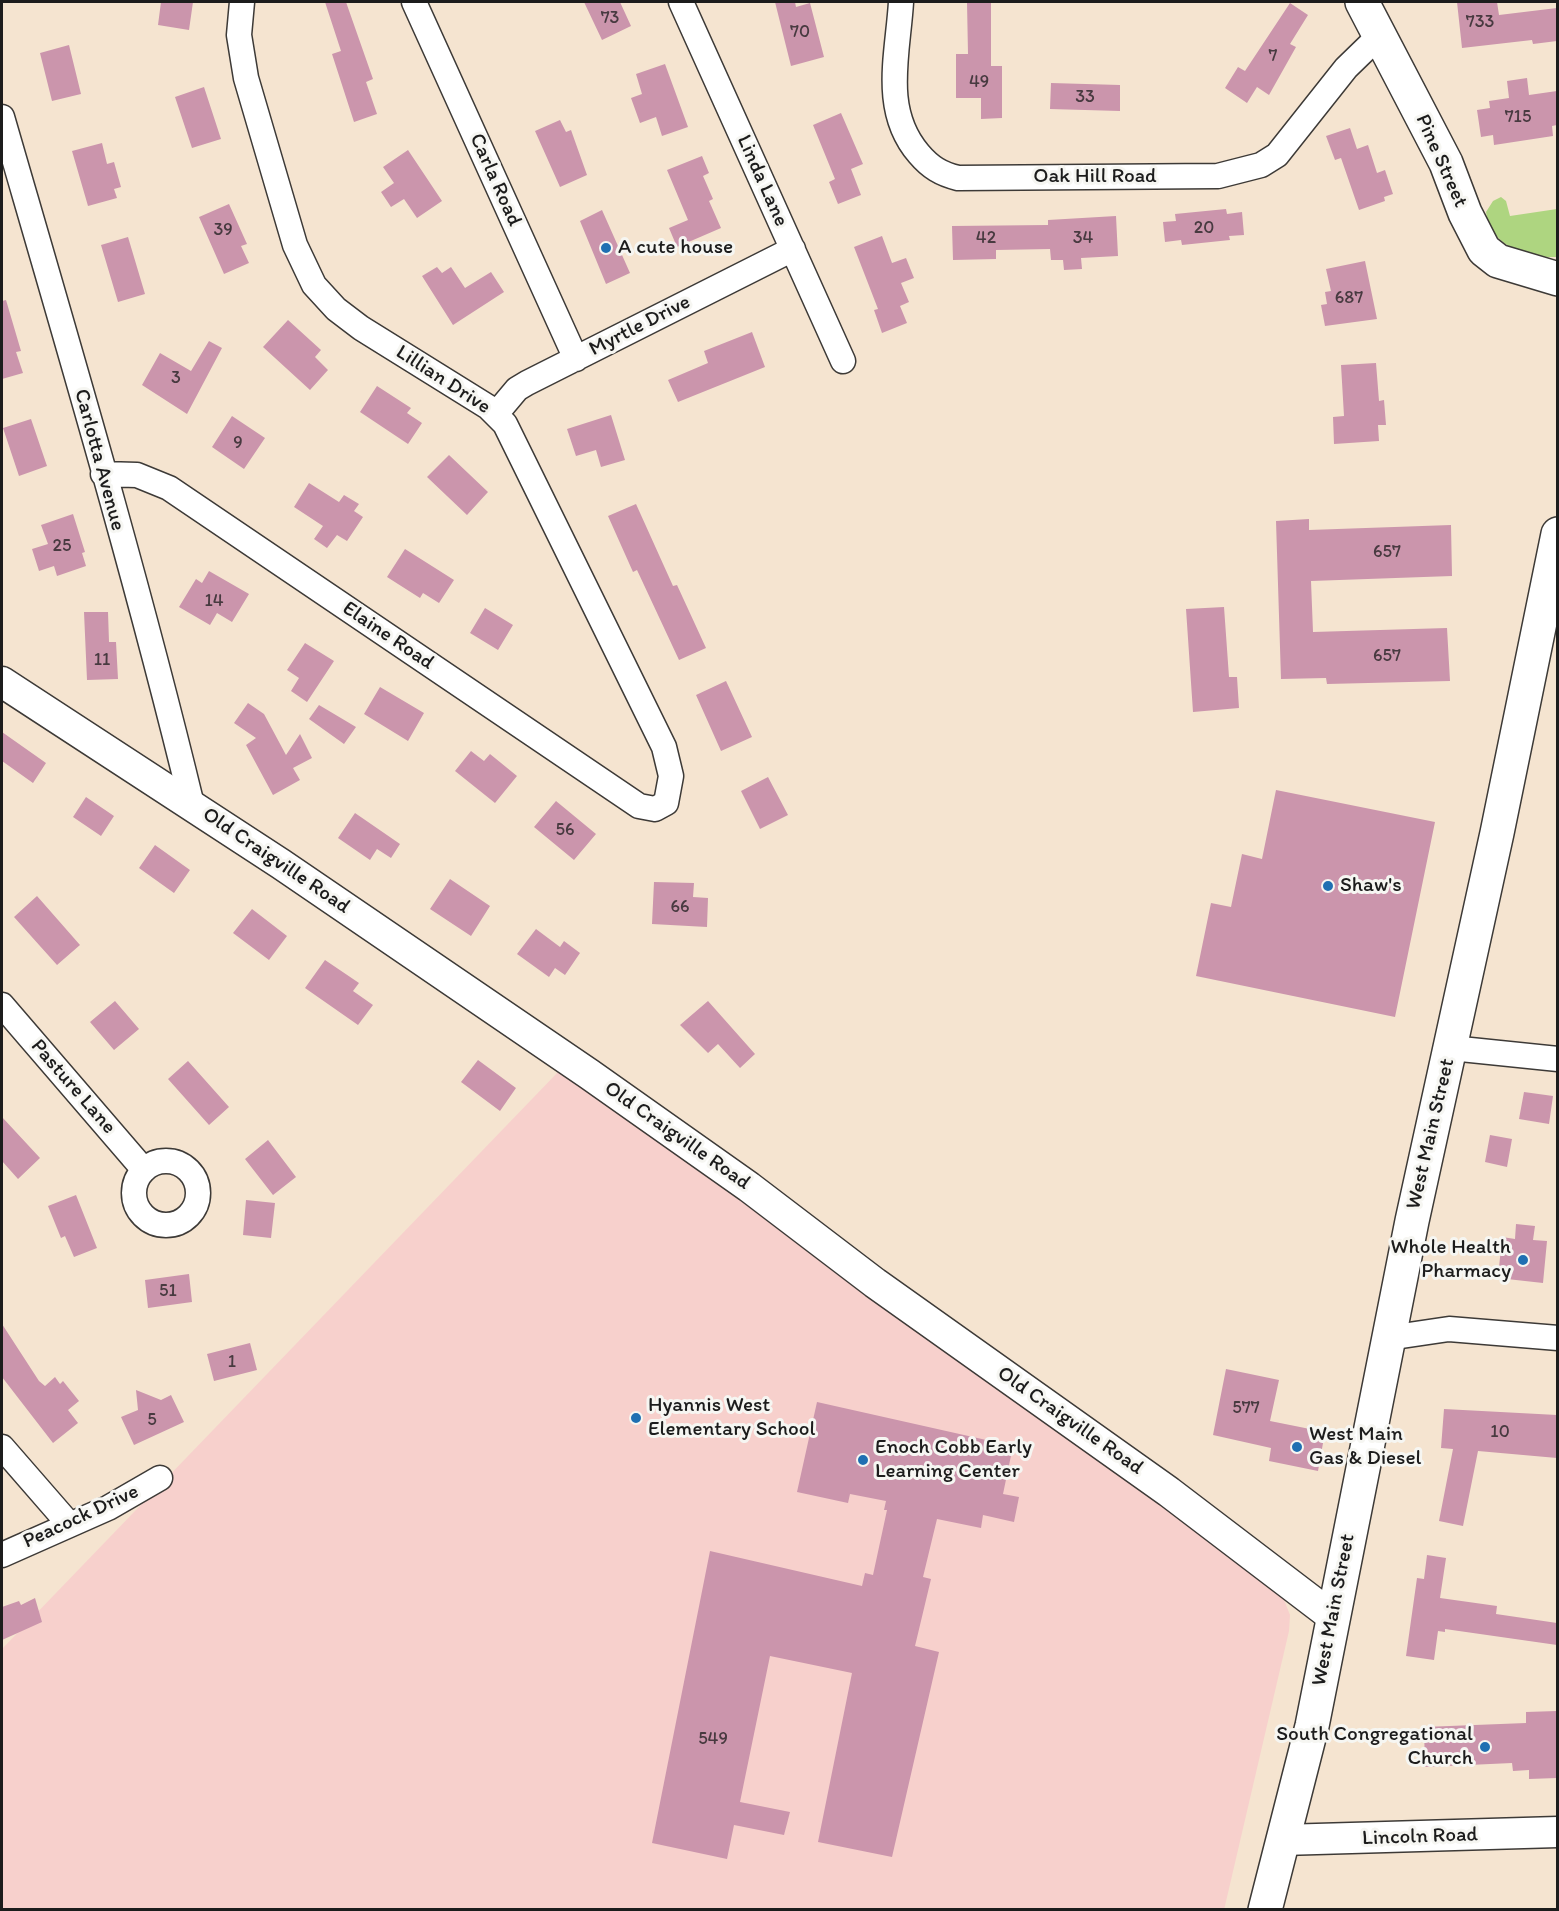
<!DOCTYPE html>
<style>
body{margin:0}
#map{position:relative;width:1559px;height:1911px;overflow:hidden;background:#f5e4d0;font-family:Itim,sans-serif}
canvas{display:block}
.frame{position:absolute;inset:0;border:3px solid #1c1c1c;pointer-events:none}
</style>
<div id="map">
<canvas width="1559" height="1911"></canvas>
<div class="frame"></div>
</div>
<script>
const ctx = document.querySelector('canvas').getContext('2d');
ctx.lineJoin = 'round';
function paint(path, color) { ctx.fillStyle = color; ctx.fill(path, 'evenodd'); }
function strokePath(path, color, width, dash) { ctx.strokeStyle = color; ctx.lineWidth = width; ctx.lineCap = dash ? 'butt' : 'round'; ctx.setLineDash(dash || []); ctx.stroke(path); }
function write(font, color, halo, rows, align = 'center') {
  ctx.font = font + ' Itim,sans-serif'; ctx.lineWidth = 6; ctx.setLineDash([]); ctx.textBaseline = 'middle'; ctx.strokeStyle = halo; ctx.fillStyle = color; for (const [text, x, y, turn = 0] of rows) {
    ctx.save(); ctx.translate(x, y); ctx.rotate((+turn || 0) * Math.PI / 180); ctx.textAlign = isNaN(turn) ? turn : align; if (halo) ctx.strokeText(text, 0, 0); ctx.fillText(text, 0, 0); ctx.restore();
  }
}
const built = new Path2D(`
 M559,1071L842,1269L1280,1590L1290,1615L1289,1631L1224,1910L2,1909V1649Z`);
const green = new Path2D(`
 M1501,197L1506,201L1510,216L1557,209V257C1527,258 1490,246 1486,212L1493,201Z`);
const building = new Path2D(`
 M161,2H193L189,30L158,25Z
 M325,2H346L373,79L366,82L377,114L354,122L332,54L341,51Z
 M584,2H620L631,26L602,40Z
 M775,2H795L796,7L810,3L824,57L791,66Z
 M967,2H991V66H1002V118L981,119V98H956V54H968Z
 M1457,2H1497L1499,15L1557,8V41L1533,44L1532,40L1462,48Z
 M1290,3L1308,15L1290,44L1296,47L1269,95L1257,87L1247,103L1225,88L1238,67L1245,71Z
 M69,45L81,94L52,101L40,53Z
 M665,64L688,127L662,136L656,117L640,123L631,98L642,94L636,74Z
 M1527,78L1529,95L1557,91V125L1552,126L1553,136L1494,145L1493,135L1481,137L1477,110L1490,108L1489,101L1509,98L1507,81Z
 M1051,83L1120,85V111L1050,109Z
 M204,87L221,139L192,148L175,97Z
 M841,113L863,164L851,169L861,195L838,204L829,182L835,179L813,125Z
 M560,120L566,132L571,130L587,175L560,187L535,131Z
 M1350,128L1357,149L1368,145L1377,173L1385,170L1393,194L1384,197L1385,201L1359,210L1341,158L1335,160L1326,136Z
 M102,143L107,164L114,162L121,187L114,189L117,198L88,206L72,151Z
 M408,150L442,201L417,218L404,199L391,207L381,192L394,183L383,167Z
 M702,156L709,173L703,176L713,199L709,201L721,228L677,247L669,228L688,220L667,170Z
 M229,204L247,244L241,246L249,263L224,274L199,217Z
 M1226,209L1227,214L1242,212L1244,235L1229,236L1230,240L1182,245L1181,240L1165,242L1163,222L1176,221L1175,214Z
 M602,210L630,273L606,284L580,221Z
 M1116,216L1118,256L1081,258L1082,269L1064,270L1063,260H1051L1050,249L996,250V259L953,260L952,226L1048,225V220Z
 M882,236L892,263L906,258L914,278L901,283L909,302L900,306L907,323L882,333L874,310L878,309L854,247Z
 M128,237L145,294L118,302L101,245Z
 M1365,261L1377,319L1325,326L1321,305L1327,304L1325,292L1331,291L1326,269Z
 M437,267L442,273L451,267L465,288L491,272L504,292L453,325L422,276Z
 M6,300L21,351L16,352L23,373L2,379V301Z
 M288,320L321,350L315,357L328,370L310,390L263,347Z
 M752,332L765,367L678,402L668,380L708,363L704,351Z
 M209,341L222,348L187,414L142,385L160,353L191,371Z
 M1376,363L1379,401L1384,400L1386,425H1378L1379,441L1334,444L1333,417L1344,416L1341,365Z
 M377,386L411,408L407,413L422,423L408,444L360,412Z
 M611,415L625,460L601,467L596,450L576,456L567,429Z
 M232,416L265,438L244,469L212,447Z
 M31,419L47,466L19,476L3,428Z
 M449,455L488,492L467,515L427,477Z
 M309,483L339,502L344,495L359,504L354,511L363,517L347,541L337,535L327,548L314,539L323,526L294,507Z
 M636,504L673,586L677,585L706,648L679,660L637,570L633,572L608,516Z
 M73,514L85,552L82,553L86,566L57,576L54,566L39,571L32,549L48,544L41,525Z
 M1309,519V530L1451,525L1452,576L1311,581L1313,632L1447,628L1450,681L1327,684L1326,678L1281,679L1276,521Z
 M405,549L454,580L439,603L423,593L420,598L387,577Z
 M209,571L249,594L232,622L217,613L210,625L179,607L196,579L202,583Z
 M1224,607L1229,677H1237L1239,708L1193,712L1186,609Z
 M485,608L513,625L498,650L470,633Z
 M84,612H108L109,642H116L118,679L87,680Z
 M305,643L334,661L307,702L291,691L299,678L287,670Z
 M726,681L752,737L721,751L696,695Z
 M380,687L424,713L408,741L364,714Z
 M248,703L264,714L286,755L300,734L312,758L293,768L300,780L273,795L246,745L256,738L234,723Z
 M319,705L356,727L344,744L309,719Z
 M2,732L46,763L33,783L2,761Z
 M471,751L484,761L490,754L517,776L495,803L455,771Z
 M768,777L788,815L760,829L741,791Z
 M1276,790L1435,822L1395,1017L1196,976L1211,903L1231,907L1242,854L1262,859Z
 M86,797L114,816L101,836L73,817Z
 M556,801L596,834L574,860L534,827Z
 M355,813L400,844L391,858L377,849L370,860L338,838Z
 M155,845L190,870L174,893L139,868Z
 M450,879L490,906L471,936L430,909Z
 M654,882L694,883L693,897L708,898L707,927L652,924Z
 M37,896L80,945L57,965L14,917Z
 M252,909L287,936L269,960L233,933Z
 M536,929L560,947L564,941L580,953L565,975L555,968L549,977L517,954Z
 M325,960L359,983L353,991L373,1005L358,1025L305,988Z
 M115,1001L139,1029L114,1050L90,1022Z
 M708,1001L755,1054L740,1068L718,1044L708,1053L680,1025Z
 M478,1060L516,1088L500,1111L461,1082Z
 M188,1061L229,1107L209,1125L168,1079Z
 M1524,1092L1553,1096L1549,1124L1519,1119Z
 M2,1117L40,1158L18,1179L2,1161Z
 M1490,1135L1512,1139L1507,1167L1485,1162Z
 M268,1140L296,1177L273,1195L245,1159Z
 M76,1195L97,1248L74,1257L65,1236L61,1238L48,1206Z
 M246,1200L275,1203L271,1238L243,1235Z
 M1516,1224L1535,1226L1533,1240L1547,1241L1543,1283L1498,1278L1502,1237L1515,1239Z
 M189,1274L192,1302L148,1308L145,1280Z
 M2,1324L39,1381L45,1386L55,1377L60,1384L63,1381L79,1401L68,1410L78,1423L53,1443L2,1377Z
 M250,1343L257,1370L214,1381L207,1354Z
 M1226,1369L1279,1380L1270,1421L1325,1432L1318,1471L1269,1461L1271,1448L1213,1435Z
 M136,1390L161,1400L171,1395L184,1422L134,1445L121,1417L138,1410Z
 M817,1402L1013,1446L1003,1494L1019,1497L1014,1522L983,1515L981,1528L937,1519L923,1577L931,1579L915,1646L939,1652L892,1857L818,1842L852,1673L770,1656L740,1802L790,1812L784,1835L734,1825L727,1859L652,1843L710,1551L862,1586L865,1573L873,1575L887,1510H884L886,1501L850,1494L848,1503L797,1492Z
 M1444,1409L1557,1415V1458L1478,1451L1463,1526L1439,1521L1453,1449L1441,1448Z
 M1427,1555L1446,1558L1440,1598L1497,1606L1496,1614L1557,1623V1645L1445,1629V1632L1438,1631L1434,1660L1406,1656L1417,1578L1424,1579Z
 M35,1598L42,1622L2,1640V1607L19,1601L21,1605Z
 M1557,1711V1778L1529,1779V1770L1513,1771L1512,1763L1425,1767L1424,1727L1526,1723V1712Z`);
const minor = new Path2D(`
 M414,2L576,359
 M681,2L843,361
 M901,2C898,54 881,110 919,154C930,167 941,174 958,178L1218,176L1261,165L1277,155L1346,68L1380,35
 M2,117C68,345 136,574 192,805
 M496,414L517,389L527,383L793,249
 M103,474L137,475L169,488L639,806L655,809L666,803L671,776L664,747L505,424L488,407L361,328L336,309L314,285L295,245L246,78L239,35L242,2
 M2,1005L144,1170
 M1451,1048L1558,1059
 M134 1193a32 32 0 1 1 64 0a32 32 0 1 1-64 0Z
 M1388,1338L1449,1329L1558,1338
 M2,1447L69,1524
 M2,1555L108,1508L160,1478`);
const tertiary = new Path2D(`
 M2,682L281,864L589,1074L749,1187L875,1283L1169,1492L1333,1617
 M1282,1840L1558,1832`);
const secondary = new Path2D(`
 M1362,2L1446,163L1465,213L1484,250L1498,261L1558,279
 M1265,1910L1312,1726L1412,1221L1497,833L1558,534`);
const markers = [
 [606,248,6,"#1f6fb2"],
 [1328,886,6,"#1f6fb2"],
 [1523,1260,6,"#1f6fb2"],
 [636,1418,6,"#1f6fb2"],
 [1297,1447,6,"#1f6fb2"],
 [863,1460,6,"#1f6fb2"],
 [1485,1747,6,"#1f6fb2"]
];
const numberNames = [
 ["73",610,18],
 ["733",1480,22],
 ["70",800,32],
 ["7",1273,56],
 ["49",979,82],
 ["33",1085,97],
 ["715",1518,117],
 ["20",1204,228],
 ["39",223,230],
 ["42",986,238],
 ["34",1083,238],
 ["687",1349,298],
 ["3",176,378],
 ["9",238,443],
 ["25",62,546],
 ["657",1387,552],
 ["14",214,601],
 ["657",1387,656],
 ["11",102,660],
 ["56",565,830],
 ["66",680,907],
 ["51",168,1291],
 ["1",232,1362],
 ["577",1246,1408],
 ["5",152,1420],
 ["10",1500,1432],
 ["549",713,1739]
];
const streetNames = [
 ["Pine Street",1441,161,66],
 ["Oak Hill Road",1095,177],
 ["Carla Road",495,180,66],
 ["Linda Lane",762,181,66],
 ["Myrtle Drive",640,326,-27],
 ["Lillian Drive",443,380,33],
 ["Carlotta Avenue",99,460,75],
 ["Elaine Road",388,636,34],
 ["Old Craigville Road",276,861,34],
 ["Pasture Lane",73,1087,49],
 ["West Main Street",1431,1134,-77],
 ["Old Craigville Road",677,1136,35],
 ["Old Craigville Road",1070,1421,35],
 ["Peacock Drive",81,1517,-25],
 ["West Main Street",1334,1610,-79],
 ["Lincoln Road",1420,1837,-2]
];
const poiNames = [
 ["A cute house",618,248],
 ["Shaw's",1340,886],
 ["Whole Health",1511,1248,"right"],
 ["Pharmacy",1511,1272,"right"],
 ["Hyannis West",648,1406],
 ["Elementary School",648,1430],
 ["West Main",1309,1435],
 ["Gas & Diesel",1309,1459],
 ["Enoch Cobb Early",875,1448],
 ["Learning Center",875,1472],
 ["South Congregational",1473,1735,"right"],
 ["Church",1473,1759,"right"]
];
paint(built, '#f7d0cc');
paint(green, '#aed580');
paint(building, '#cb95ac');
strokePath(minor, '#3d3a37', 27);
strokePath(tertiary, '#3d3a37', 33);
strokePath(secondary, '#3d3a37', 36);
strokePath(minor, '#fff', 24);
strokePath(tertiary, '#fff', 30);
strokePath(secondary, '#fff', 33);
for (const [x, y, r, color] of markers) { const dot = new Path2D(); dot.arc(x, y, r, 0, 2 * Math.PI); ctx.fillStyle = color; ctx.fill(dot); strokePath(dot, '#f6f6f2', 2); }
write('18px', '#483a40', null, numberNames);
write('21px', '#1c1c1c', '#f6f6f2', streetNames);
write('21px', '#1c1c1c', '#f6f6f2', poiNames, 'left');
</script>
